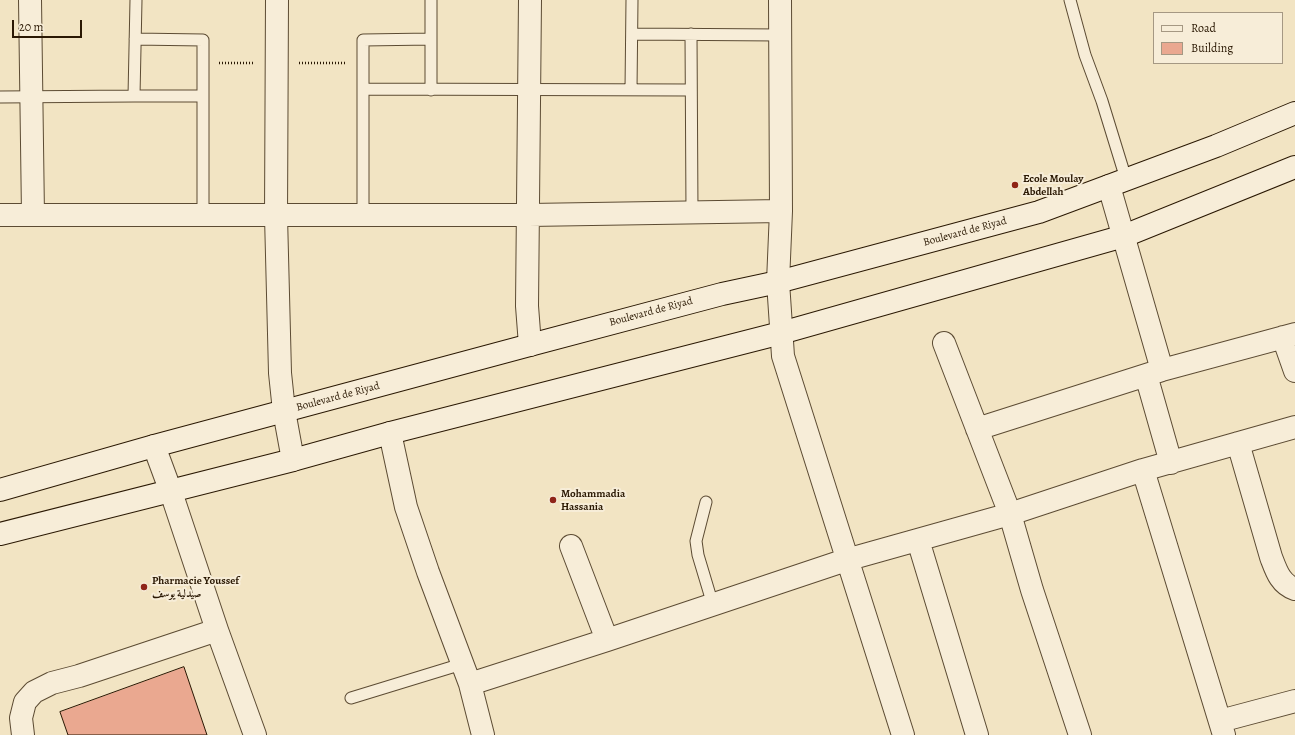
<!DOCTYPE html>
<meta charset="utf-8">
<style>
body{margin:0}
#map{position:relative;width:1295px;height:735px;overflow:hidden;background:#f2e4c3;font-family:Alegreya,serif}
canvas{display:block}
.legend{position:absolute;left:1153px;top:12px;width:130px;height:52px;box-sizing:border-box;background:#f7edd8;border:1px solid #a59883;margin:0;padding:5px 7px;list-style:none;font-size:12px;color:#2a1803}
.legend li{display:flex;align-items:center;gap:8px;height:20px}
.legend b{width:20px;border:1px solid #a59883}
.scale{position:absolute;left:12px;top:20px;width:70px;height:18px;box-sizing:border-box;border:2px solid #2a1803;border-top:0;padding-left:5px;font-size:12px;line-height:14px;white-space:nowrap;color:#2a1803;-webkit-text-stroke:3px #f7edd8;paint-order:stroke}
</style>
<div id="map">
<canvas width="1295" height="735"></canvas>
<ul class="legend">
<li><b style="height:5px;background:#f7edd8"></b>Road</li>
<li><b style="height:11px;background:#eaa890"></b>Building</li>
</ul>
<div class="scale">20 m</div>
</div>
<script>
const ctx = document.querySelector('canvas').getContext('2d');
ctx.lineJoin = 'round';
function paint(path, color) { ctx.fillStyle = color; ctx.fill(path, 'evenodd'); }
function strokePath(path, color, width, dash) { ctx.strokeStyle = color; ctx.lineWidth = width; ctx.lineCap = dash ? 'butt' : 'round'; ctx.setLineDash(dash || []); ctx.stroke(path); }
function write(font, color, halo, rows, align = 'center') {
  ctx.font = font + ' Alegreya,Amiri,serif'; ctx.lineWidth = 4; ctx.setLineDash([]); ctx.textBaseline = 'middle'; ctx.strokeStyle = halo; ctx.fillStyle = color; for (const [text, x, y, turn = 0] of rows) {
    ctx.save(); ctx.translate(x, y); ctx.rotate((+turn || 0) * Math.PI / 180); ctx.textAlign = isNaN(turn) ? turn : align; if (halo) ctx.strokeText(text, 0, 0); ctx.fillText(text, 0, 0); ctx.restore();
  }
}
const building = new Path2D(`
 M184,667L207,735H68L60,712Z`);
const path = new Path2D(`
 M219,63H254
 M299,63H346`);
const service = new Path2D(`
 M1070,0L1085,55L1102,101L1126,179
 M632,34L780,35
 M691,34L692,213
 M135,39L203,40V214
 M363,89L691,90
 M431,90V0
 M631,90L632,0
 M134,96H203
 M0,97L134,96L136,0
 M363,215V40L431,39
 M706,502L696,541L698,555L713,605
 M351,698L462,664`);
const minor = new Path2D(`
 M30,0L33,215
 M277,0L276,216L280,373L284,411L293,460
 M530,0L527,306L530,345
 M780,0L781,211L778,282L783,356L903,735
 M1109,186L1162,370
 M0,215H529L781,211
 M1283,337L1295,371
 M944,343L1010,514L1032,590L1080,735
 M1146,375L1171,463
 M977,429L1162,370L1295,334
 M390,433L406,507L428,572L470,684L483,735
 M1238,443L1271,557C1276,570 1280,584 1295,589
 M154,446L171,492L217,630L255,735
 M1143,470L1224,735
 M918,540L977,735
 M571,546L607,640
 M470,684L607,640L846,560L1010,514L1143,470L1295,427
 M1220,721L1295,701
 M23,735L21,718L25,702L34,692L52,683L79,676L217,630`);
const secondary = new Path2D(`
 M0,490L154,446L530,345L722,294L778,282L1039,212L1216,146L1295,113
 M0,534L293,460L390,433L781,333L1124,236L1295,167`);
const markers = [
 [1015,185,4,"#8f2418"],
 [553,500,4,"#8f2418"],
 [144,587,4,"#8f2418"]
];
const poiNames = [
 ["Ecole Moulay",1023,179],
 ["Abdellah",1023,192],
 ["Mohammadia",561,494],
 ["Hassania",561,507],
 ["Pharmacie Youssef",152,581],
 ["صيدلية يوسف",152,594]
];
const streetNames = [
 ["Boulevard de Riyad",965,232,-15],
 ["Boulevard de Riyad",651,312,-15],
 ["Boulevard de Riyad",338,397,-15]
];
paint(building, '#eaa890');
strokePath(building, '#2a1803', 1);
strokePath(service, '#5c4b33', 13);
strokePath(minor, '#5c4b33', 24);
strokePath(secondary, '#2a1803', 24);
strokePath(path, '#2a1803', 2.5, [1, 2]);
strokePath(service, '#f7edd8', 11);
strokePath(minor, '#f7edd8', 22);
strokePath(secondary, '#f7edd8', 22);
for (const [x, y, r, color] of markers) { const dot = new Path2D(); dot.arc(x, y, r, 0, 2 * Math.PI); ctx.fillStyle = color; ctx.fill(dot); strokePath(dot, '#f7edd8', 1.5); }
write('bold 11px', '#2a1803', '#f7edd8', poiNames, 'left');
write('11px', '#2a1803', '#f7edd8', streetNames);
</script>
